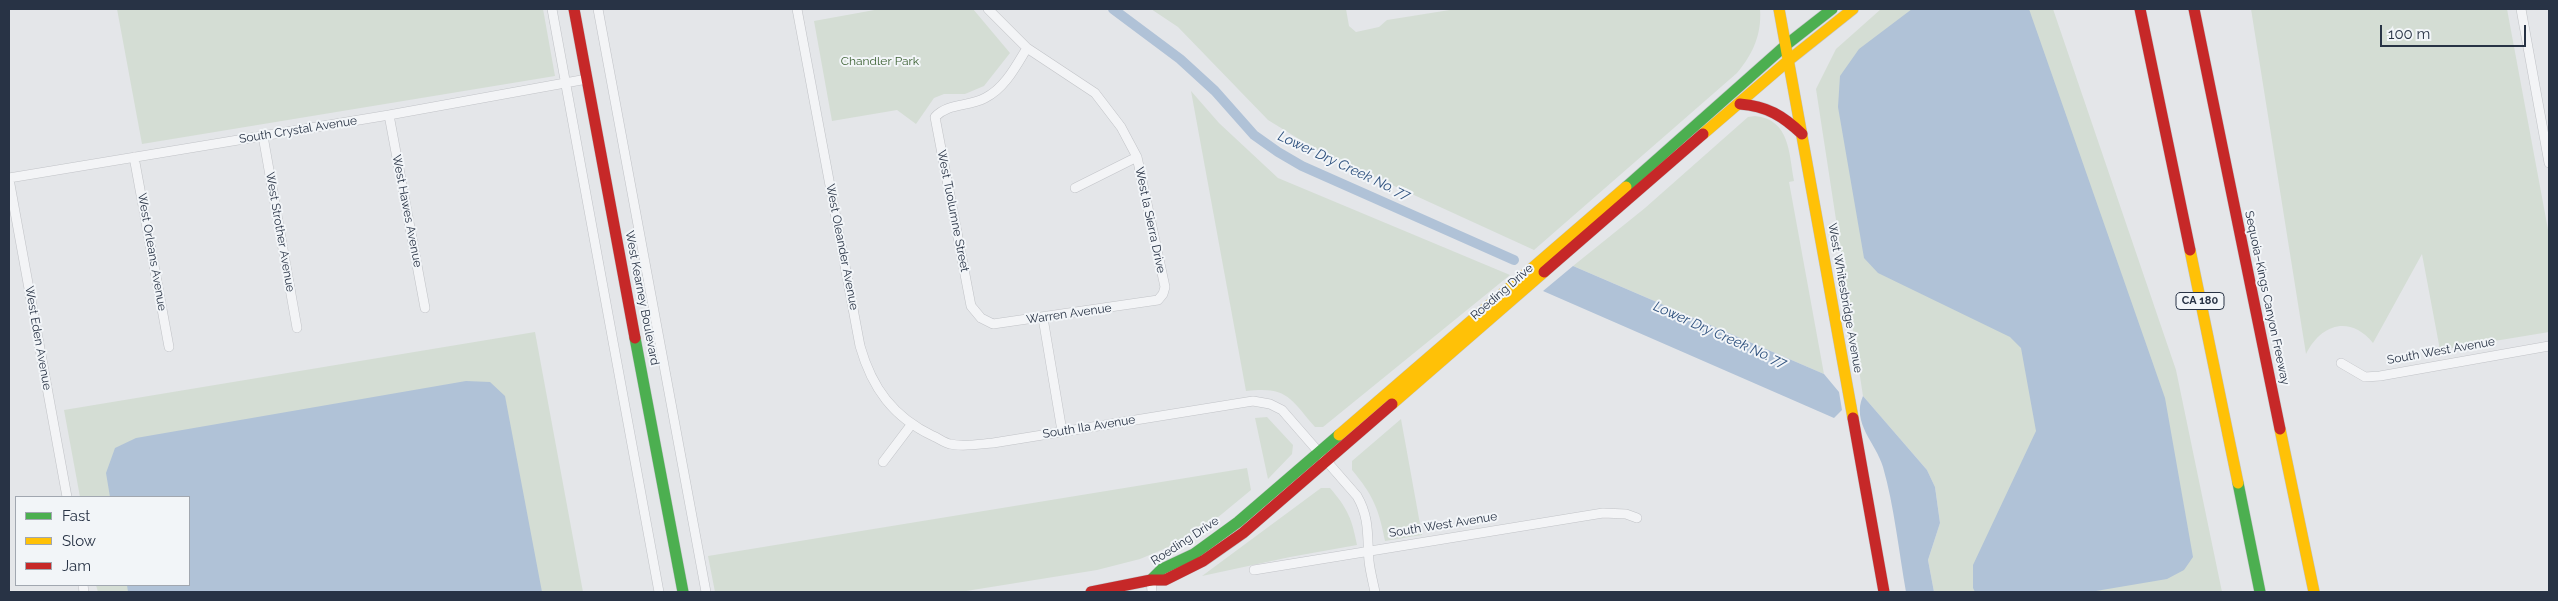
<!DOCTYPE html>
<meta charset="utf-8">
<style>
body{margin:0}
#map{position:relative;width:2558px;height:601px;overflow:hidden;background:#e4e6e9;font-family:Raleway,sans-serif}
canvas{display:block}
.frame{position:absolute;inset:0;border:10px solid #283345;pointer-events:none}
.legend{position:absolute;left:15px;top:496px;width:175px;height:90px;box-sizing:border-box;background:#f2f5f8;border:1px solid #a1a7b0;margin:0;padding:6px 9px;list-style:none;font-size:15px;color:#283345}
.legend li{display:flex;align-items:center;gap:10px;height:25px}
.legend b{width:25px;border:1px solid #a1a7b0}
.scale{position:absolute;left:2380px;top:25px;width:146px;height:22px;box-sizing:border-box;border:2px solid #283345;border-top:0;padding-left:6px;font-size:15px;line-height:18px;white-space:nowrap;color:#283345;-webkit-text-stroke:4px #f2f5f8;paint-order:stroke}
</style>
<div id="map">
<canvas width="2558" height="601"></canvas>
<div class="frame"></div>
<ul class="legend">
<li><b style="height:6px;background:#4caf50"></b>Fast</li>
<li><b style="height:6px;background:#ffc107"></b>Slow</li>
<li><b style="height:6px;background:#c62828"></b>Jam</li>
</ul>
<div class="scale">100 m</div>
</div>
<script>
const ctx = document.querySelector('canvas').getContext('2d');
ctx.lineJoin = 'round';
function paint(path, color) { ctx.fillStyle = color; ctx.fill(path, 'evenodd'); }
function strokePath(path, color, width, dash) { ctx.strokeStyle = color; ctx.lineWidth = width; ctx.lineCap = dash ? 'butt' : 'round'; ctx.setLineDash(dash || []); ctx.stroke(path); }
function write(font, color, halo, rows, align = 'center') {
  ctx.font = font + ' Raleway,sans-serif'; ctx.lineWidth = 4; ctx.setLineDash([]); ctx.textBaseline = 'middle'; ctx.strokeStyle = halo; ctx.fillStyle = color; for (const [text, x, y, turn = 0] of rows) {
    ctx.save(); ctx.translate(x, y); ctx.rotate((+turn || 0) * Math.PI / 180); ctx.textAlign = isNaN(turn) ? turn : align; if (halo) ctx.strokeText(text, 0, 0); ctx.fillText(text, 0, 0); ctx.restore();
  }
}
const green = new Path2D(`
 M117,9H543L555,76L142,144Z
 M880,9H973L1010,53L984,86L965,94H944L934,98L916,124L897,110L832,121L814,21Z
 M1151,9H1346L1349,26L1356,32L1379,27L1387,20L1456,9H1760C1762,34 1753,54 1737,73L1534,250L1320,152L1268,120L1178,27Z
 M1881,9H2053L2176,370L2222,592H1934L1928,560L1940,523L1935,487L1927,470L1863,396L1816,89L1836,49Z
 M2251,9H2507L2549,235V332L2440,350L2422,254L2373,343C2350,315 2321,324 2306,354Z
 M1191,91L1219,123L1278,178L1510,275L1323,427H1315C1290,398 1287,386 1246,391Z
 M1755,116C1790,119 1789,154 1794,181L1789,182L1824,374L1573,266L1645,208L1748,117Z
 M535,332L583,592H98L96,585H189V497H80L64,410Z
 M1267,417L1293,445L1292,454L1268,479L1255,418Z
 M1401,419L1422,535L1385,541C1379,509 1373,495 1352,470V461Z
 M1247,468L1251,490L1211,523L1178,543L1140,559L1097,570L960,592H715L708,556Z
 M1321,488H1330C1348,509 1352,519 1357,545L1290,557L1202,576Z`);
const water = new Path2D(`
 M1912,9H2029L2165,398L2193,557L2184,570L2167,579L2090,592H1975L1973,588V565L2036,431L2021,348L2010,337L1878,273L1864,258L1838,107L1840,76L1859,49Z
 M1573,266L1824,374L1839,392L1842,410L1834,418L1543,291Z
 M466,381L490,382L505,396L542,592H128L127,585H189V497H110L106,473L115,448L136,438Z
 M1863,396L1927,470L1935,487L1940,523L1928,560L1934,592H1906C1899,553 1894,505 1883,467C1876,443 1851,423 1863,396Z`);
const canal = new Path2D(`
 M1113,9L1180,59L1215,91L1254,135L1278,152L1302,166L1514,260`);
const street = new Path2D(`
 M552,9L659,592
 M598,9L706,592
 M797,9L860,346C872,388 893,417 933,436C938,438 945,443 950,444C963,447 980,444 993,443L1253,401L1270,404L1282,410L1357,496C1370,518 1367,537 1369,561C1370,571 1373,582 1375,592
 M988,9L1027,48L1095,93L1121,127L1137,157L1165,287L1163,294L1158,300L993,324L981,318L971,306L935,117C948,103 968,107 985,98C1005,88 1016,66 1027,48
 M2521,9L2549,163
 M389,115L425,308
 M263,136L297,328
 M134,157L169,347
 M9,178L389,115L587,79
 M9,179L67,497
 M1075,188L1137,157
 M1043,318L1062,431
 M2341,363L2365,377L2380,376L2549,346
 M883,462L911,425
 M1254,570L1603,513L1626,514L1637,518
 M1151,580L1152,592
 M83,585L84,592`);
const fast = new Path2D(`
 M1626,187L1786,45L1832,9
 M635,338L683,592
 M2238,483L2260,592
 M1151,580L1162,569L1194,554L1238,522L1339,435`);
const slow = new Path2D(`
 M1779,9L1853,418
 M1703,134L1789,60L1853,9
 M2190,250L2238,483
 M1392,404L1544,272
 M2280,429L2314,592
 M1339,435L1626,187`);
const jam = new Path2D(`
 M574,9L635,338
 M2140,9L2190,250
 M2194,9L2280,429
 M1740,104C1767,106 1783,116 1802,134
 M1544,272L1703,134
 M1853,418L1884,592
 M1091,592L1151,580H1165L1203,561L1243,533L1392,404`);
const shields = [
 [2200,301,48]
];
const shieldNames = [
 ["CA 180",2200,301]
];
const parkNames = [
 ["Chandler Park",880,61]
];
const streetNames = [
 ["South Crystal Avenue",298,130,-9],
 ["West Hawes Avenue",407,211,79],
 ["West Tuolumne Street",953,211,79],
 ["West la Sierra Drive",1150,220,78],
 ["West Strother Avenue",280,232,80],
 ["West Oleander Avenue",842,247,79],
 ["West Orleans Avenue",152,252,80],
 ["Roeding Drive",1502,292,-41],
 ["West Kearney Boulevard",642,298,79],
 ["West Whitesbridge Avenue",1845,298,80],
 ["Sequoia–Kings Canyon Freeway",2267,298,78],
 ["Warren Avenue",1069,314,-8],
 ["West Eden Avenue",38,338,80],
 ["South West Avenue",2441,351,-10],
 ["South Ila Avenue",1089,427,-9],
 ["South West Avenue",1443,525,-9],
 ["Roeding Drive",1185,541,-33]
];
const waterNames = [
 ["Lower Dry Creek No. 77",1344,166,25],
 ["Lower Dry Creek No. 77",1720,335,24]
];
paint(green, '#d4ddd4');
paint(water, '#b0c2d7');
strokePath(canal, '#b0c2d7', 10);
strokePath(street, '#c1c3c7', 10);
strokePath(fast, '#c1c3c7', 12);
strokePath(slow, '#c1c3c7', 12);
strokePath(jam, '#c1c3c7', 12);
strokePath(street, '#f3f4f6', 9);
strokePath(fast, '#4caf50', 11);
strokePath(slow, '#ffc107', 11);
strokePath(jam, '#c62828', 11);
for (const [x, y, w] of shields) { const box = new Path2D(); box.roundRect(x - w / 2, y - 8.5, w, 17, 4); ctx.fillStyle = '#f2f5f8'; ctx.fill(box); strokePath(box, '#283345', 1); }
write('bold 11px', '#283345', null, shieldNames);
write('12px', '#3d6234', '#f2f5f8', parkNames);
write('12px', '#283345', '#f2f5f8', streetNames);
write('italic 14px', '#2e517e', '#f2f5f8', waterNames);
</script>
